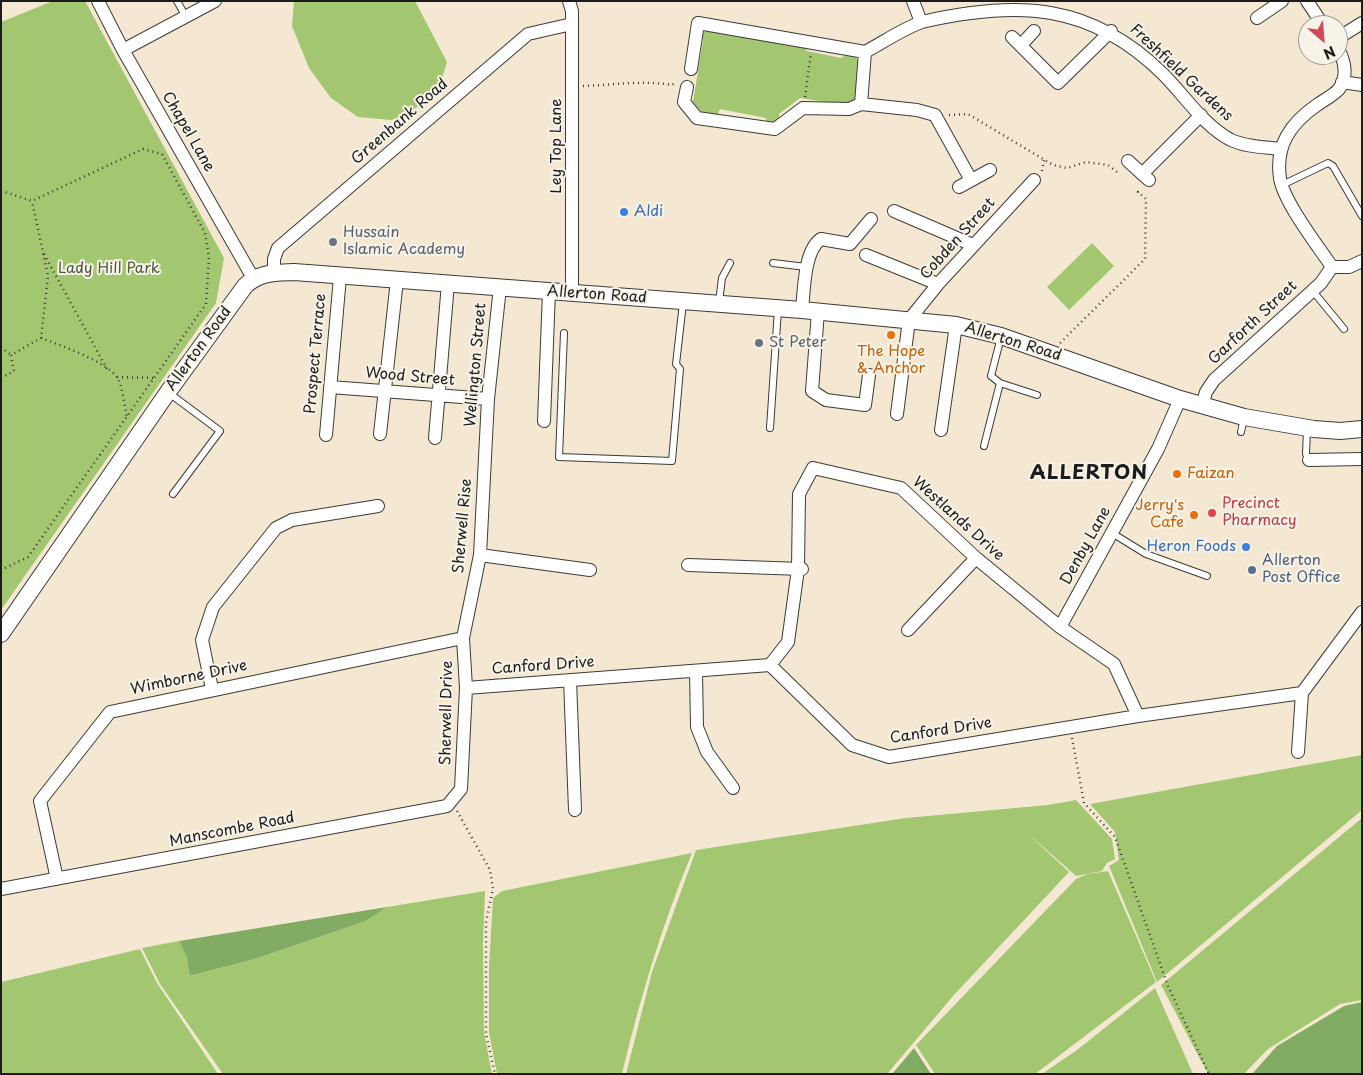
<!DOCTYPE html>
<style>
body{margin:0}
#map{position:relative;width:1363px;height:1075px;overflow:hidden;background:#f4e8d2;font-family:"Playpen Sans",sans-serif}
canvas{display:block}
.frame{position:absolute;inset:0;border:2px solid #1c1c1c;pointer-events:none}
.north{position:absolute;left:1298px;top:15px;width:50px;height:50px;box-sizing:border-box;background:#f7f3e8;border:1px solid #9f9d96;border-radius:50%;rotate:153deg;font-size:14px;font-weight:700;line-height:20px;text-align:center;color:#1c1c1c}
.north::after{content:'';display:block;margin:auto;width:18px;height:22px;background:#d1495b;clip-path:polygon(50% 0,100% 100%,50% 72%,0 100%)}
</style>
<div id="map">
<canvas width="1363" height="1075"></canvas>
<div class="frame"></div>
<div class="north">N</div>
</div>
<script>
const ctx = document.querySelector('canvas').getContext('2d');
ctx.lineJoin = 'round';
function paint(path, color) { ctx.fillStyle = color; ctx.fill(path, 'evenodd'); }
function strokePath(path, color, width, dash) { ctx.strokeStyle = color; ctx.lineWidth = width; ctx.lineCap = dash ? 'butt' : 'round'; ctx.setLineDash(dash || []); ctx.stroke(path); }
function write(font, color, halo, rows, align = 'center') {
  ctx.font = font + ' "Playpen Sans",sans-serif'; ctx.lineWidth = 4; ctx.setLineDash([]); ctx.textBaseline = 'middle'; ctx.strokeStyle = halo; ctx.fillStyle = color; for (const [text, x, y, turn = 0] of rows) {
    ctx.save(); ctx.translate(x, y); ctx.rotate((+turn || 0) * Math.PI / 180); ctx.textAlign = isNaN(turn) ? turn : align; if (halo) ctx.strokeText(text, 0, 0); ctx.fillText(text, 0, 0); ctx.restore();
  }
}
const green = new Path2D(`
 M53,1H85L224,258L216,303L1,610V22Z
 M294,1H415L447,62L441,82L417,107L406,116L391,120L358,117L331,98L309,68L292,26Z
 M708,29L802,44L807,51L841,58L850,52C866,61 857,83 855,99L847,105L800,98L779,114V120L776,123H767L766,118L720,109L718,114L702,112L693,102L703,40L699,36Z
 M1092,243L1114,266L1069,310L1047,287Z
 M1362,755V810L1157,982L1109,866L1119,860L1115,832L1090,804Z
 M1076,800L1112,839L1115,859L1107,863L1102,871L1076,876L1025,831L1069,872L953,996L887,1074H626L652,972L696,850L906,818L1048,805Z
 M1362,818V1000L1340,1004L1268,1049L1244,1074H1208L1161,985Z
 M692,853C662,925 640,998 622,1074H497L489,1033V967L493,898L502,891Z
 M1108,871L1156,982L1035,1074H935L916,1045L1076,879L1087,874Z
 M485,891L483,941L484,1032L492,1074H223L160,984L142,948L179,941L187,958L191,976L255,959L366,921L387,907Z
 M140,949L157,983L218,1074H1V982Z
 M1155,988L1193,1074H1042L1077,1050Z`);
const forest = new Path2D(`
 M387,907L366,921L255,959L190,976L187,958L179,941Z
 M1362,1002V1074H1252L1277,1046L1344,1006Z
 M914,1048L931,1074H892Z`);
const path = new Path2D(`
 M583,86C613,85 643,80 672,85L676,82
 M805,97L811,53
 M949,115L968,114L1053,165L1067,168L1086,162L1108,165L1117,172L1119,170
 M1042,171L1044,160
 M1,193L5,192L32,201L143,149L162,154L205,233L209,257L206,304L28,557L1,570
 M44,254L107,369
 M41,338C60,345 105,361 117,377C122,384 125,408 127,418
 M1060,343L1145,259L1146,199L1138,192L1141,189
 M1,347L11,355
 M117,377L155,378
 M1,378L14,371L11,355L41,338L48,276L32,201
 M1072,738L1084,803L1115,837L1168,986L1209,1074
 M457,811L490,870L493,889L486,921V1034L495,1074`);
const service = new Path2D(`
 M177,1L186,17
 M1282,185L1328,163L1333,166L1362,216
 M773,263L806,267
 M1312,290L1344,329
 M719,302L722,278L730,263
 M564,333L559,457L672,461L680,369L676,364L683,303
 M1001,337L991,376L1000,383L1037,395
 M169,393L220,431L173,494
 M770,428L778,309
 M1307,430L1306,454L1309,460
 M1241,432L1244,418
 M984,446L1000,383
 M1112,533L1146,554L1207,576`);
const minor = new Path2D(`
 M98,1L123,50L253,278
 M569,1L572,11V292
 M913,1L921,22
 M1307,1L1323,25
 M1257,18L1282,1
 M1012,37L1058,83L1111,31
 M1338,38L1362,23
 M1021,45L1034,31
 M123,50L215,1
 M691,69L698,23L865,52
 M1342,82L1362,85
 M687,87L684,102L697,118L775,129L803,108L849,109L861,104
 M861,104L865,52C884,42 902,29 922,22C1018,0 1091,3 1163,74C1185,96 1204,126 1231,140C1246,147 1264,147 1280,149
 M861,104L917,110L935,115L971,180
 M1128,161L1149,180
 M1142,174L1201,115
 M959,187L990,170
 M894,211L973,245
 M866,255L938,284
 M1332,267C1318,246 1283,201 1280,178C1275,145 1291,123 1317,105C1324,100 1334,95 1339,89C1348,77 1345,61 1338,49
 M1332,267H1349L1362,261
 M274,273V259L278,248L528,34L572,24
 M802,310C804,291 804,250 821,239L850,244L871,219
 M818,311L812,391L826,400L865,405L869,375
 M330,387L488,399
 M1202,406L1206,392L1214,380L1321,283L1332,267
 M897,414L909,320L938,284L1034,180
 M544,421L549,291
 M941,430L956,325
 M380,434L397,280
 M326,435L340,277
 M435,438L448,283
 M1309,460L1362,459
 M480,555L590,570
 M688,565L802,569
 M1060,627L1158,449L1180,399
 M908,630L976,558
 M770,665L788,642L798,569L799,494L813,468L901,488L976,558L1060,627L1114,664L1138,716
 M696,672L697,727L707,752L733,788
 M570,680L575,810
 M466,688L770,665L852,745L889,757L1138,716L1302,693
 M212,689L202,640L213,607L276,528L292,520L378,506
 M1298,752L1302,693L1362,612
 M57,879L40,801L110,712L463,638
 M1,889L447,806L461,789L466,688L463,638L480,555L488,399L500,287`);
const tertiary = new Path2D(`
 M1,634L168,392L245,286C259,272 275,273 294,272L802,310L956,325L1001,336L1180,399L1244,417L1314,429L1340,431L1362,429`);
const markers = [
 [624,212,5,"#3f7fe0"],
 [333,242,5,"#6b7280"],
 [891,335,5,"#e8710a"],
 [759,343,5,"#6b7280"],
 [1177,474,5,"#e8710a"],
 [1212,513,5,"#e0444e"],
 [1194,515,5,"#e8710a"],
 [1246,547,5,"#3f7fe0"],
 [1252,570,5,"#5c6f8a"]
];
const streetNames = [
 ["Freshfield Gardens",1181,73,43],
 ["Greenbank Road",400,122,-41],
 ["Chapel Lane",188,132,60],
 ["Ley Top Lane",557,146,-90],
 ["Cobden Street",958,239,-48],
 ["Allerton Road",597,295,4],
 ["Garforth Street",1253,323,-43],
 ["Allerton Road",1013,342,17],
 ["Allerton Road",199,349,-54],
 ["Prospect Terrace",316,354,-85],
 ["Wellington Street",476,365,-85],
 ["Wood Street",410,377,5],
 ["Westlands Drive",958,519,42],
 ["Sherwell Rise",463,526,-85],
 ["Denby Lane",1086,546,-61],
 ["Canford Drive",543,666,-4],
 ["Wimborne Drive",189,678,-12],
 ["Sherwell Drive",447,713,-89],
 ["Canford Drive",941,731,-9],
 ["Manscombe Road",232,830,-11]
];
const shopNames = [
 ["Aldi",634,212],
 ["Heron Foods",1236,547,"right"]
];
const worshipNames = [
 ["Hussain",343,233],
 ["Islamic Academy",343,250],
 ["St Peter",769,343]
];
const parkNames = [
 ["Lady Hill Park",109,269]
];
const foodNames = [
 ["The Hope",891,352],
 ["& Anchor",891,369],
 ["Faizan",1187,474,"left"],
 ["Jerry's",1184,506,"right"],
 ["Cafe",1184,523,"right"]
];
const healthNames = [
 ["Precinct",1222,504],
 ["Pharmacy",1222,521]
];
const serviceNames = [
 ["Allerton",1262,561],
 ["Post Office",1262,578]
];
const districtNames = [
 ["ALLERTON",1089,473]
];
paint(green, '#a3c771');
paint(forest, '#82ac63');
strokePath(service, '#3c3b37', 8);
strokePath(minor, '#3c3b37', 14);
strokePath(tertiary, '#3c3b37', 18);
strokePath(path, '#3c3b37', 2.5, [1, 4]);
strokePath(service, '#fff', 6);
strokePath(minor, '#fff', 12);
strokePath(tertiary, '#fff', 16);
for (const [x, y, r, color] of markers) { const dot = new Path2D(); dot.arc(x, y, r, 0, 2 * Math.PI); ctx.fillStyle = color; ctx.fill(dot); strokePath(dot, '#f7f3e8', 2); }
write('15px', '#1c1c1c', '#f7f3e8', streetNames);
write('15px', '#366cbe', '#f7f3e8', shopNames, 'left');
write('15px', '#5b616d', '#f7f3e8', worshipNames, 'left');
write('15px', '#4b583a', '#f7f3e8', parkNames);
write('15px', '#c56008', '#f7f3e8', foodNames);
write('15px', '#be3a42', '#f7f3e8', healthNames, 'left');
write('15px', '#4e5e75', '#f7f3e8', serviceNames, 'left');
ctx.letterSpacing = '1px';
write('bold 20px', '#1c1c1c', '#f7f3e8', districtNames);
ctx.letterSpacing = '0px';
</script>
